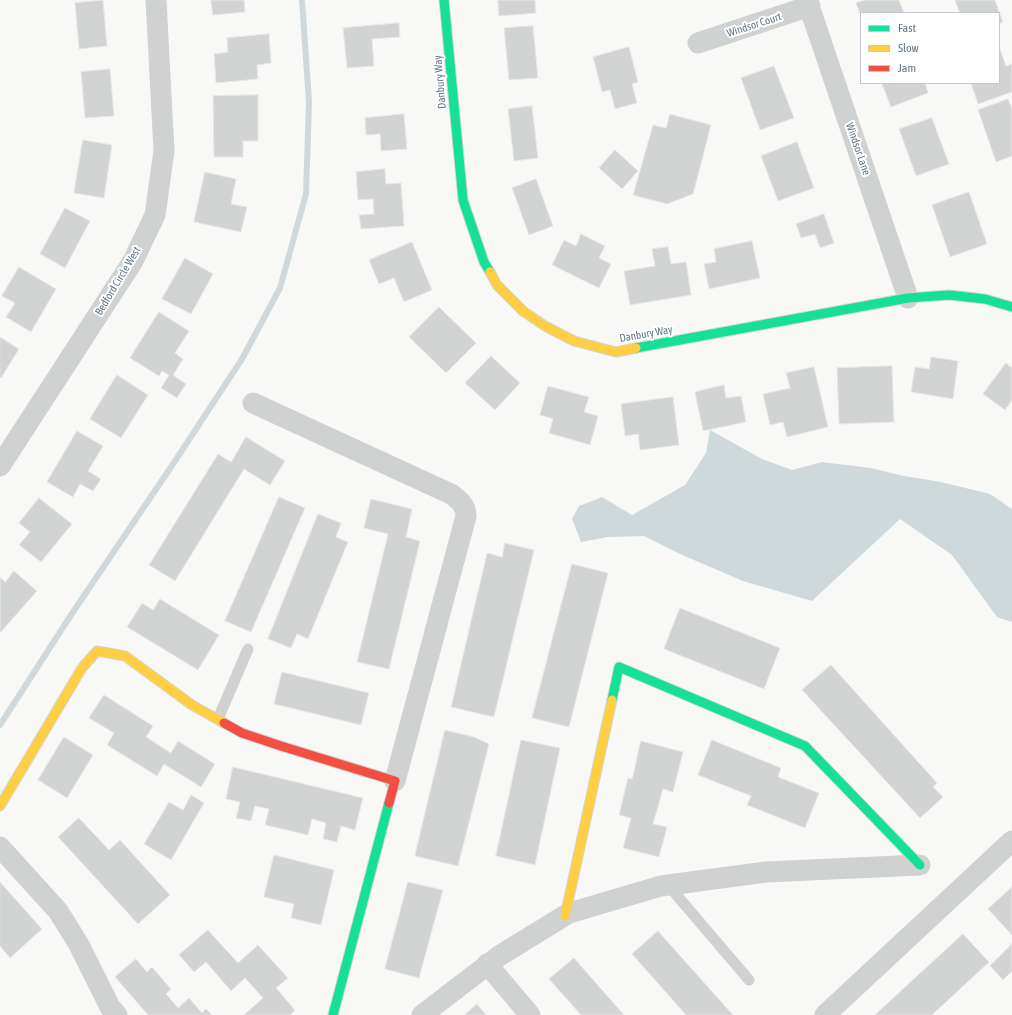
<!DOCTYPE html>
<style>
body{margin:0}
#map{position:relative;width:1012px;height:1015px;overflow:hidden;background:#f8f8f7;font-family:"Asap Condensed",sans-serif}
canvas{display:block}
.legend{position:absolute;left:860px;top:12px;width:140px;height:72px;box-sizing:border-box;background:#fff;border:1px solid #c0c9ce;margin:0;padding:5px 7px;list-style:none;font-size:12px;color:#617885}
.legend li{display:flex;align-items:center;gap:8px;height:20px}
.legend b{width:20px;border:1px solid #c0c9ce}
</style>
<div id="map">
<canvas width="1012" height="1015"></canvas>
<ul class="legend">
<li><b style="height:5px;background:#16e098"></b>Fast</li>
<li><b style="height:5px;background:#ffcf43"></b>Slow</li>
<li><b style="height:5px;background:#f24e42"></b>Jam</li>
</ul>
</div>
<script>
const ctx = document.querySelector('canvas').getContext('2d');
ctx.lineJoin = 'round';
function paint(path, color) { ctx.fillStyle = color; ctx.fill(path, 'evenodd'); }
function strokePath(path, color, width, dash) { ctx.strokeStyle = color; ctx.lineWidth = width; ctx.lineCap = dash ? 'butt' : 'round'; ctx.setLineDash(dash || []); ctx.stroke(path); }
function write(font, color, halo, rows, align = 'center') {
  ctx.font = font + ' "Asap Condensed",sans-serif'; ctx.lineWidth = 4; ctx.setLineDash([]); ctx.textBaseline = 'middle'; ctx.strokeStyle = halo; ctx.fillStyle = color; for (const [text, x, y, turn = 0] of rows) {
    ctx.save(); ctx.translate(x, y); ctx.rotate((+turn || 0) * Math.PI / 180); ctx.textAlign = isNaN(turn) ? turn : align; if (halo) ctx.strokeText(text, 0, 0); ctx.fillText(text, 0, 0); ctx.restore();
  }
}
const water = new Path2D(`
 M710,430L762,459L792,470L822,462L871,468L904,476L941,482L990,494L1012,509V622L997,617L952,555L900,519L812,601L743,581L680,554L644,536L608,537L581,542L572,519L579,506L602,497L632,515L685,485L706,453Z`);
const stream = new Path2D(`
 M0,725L71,615L173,464L242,359L280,288L306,194L309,102L302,0`);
const building = new Path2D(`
 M103,0L107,46L79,49L75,3Z
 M211,0H244L245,12L213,15Z
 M498,0H535L536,13L499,16Z
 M865,0H899L904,13H861V17L856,3Z
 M955,0H995L1003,22L999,24V13H960Z
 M399,23L400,37L372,39L374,66L347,68L343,28Z
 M533,26L538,78L509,80L504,28Z
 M269,34L271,63L257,65L258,79L216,83L214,54L228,52L227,38Z
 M999,46L1006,66L1012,64V92L978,104L971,83H999Z
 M629,47L638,82L632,84L637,103L615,109L610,90L602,92L593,57Z
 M774,66L794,118L760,130L741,78Z
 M110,69L114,116L85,118L81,72Z
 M882,83H925L928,93L891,107Z
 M258,95V141H243V157H214L213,96Z
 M1008,99L1012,109V156L996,162L978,110Z
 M532,106L538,158L514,161L508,109Z
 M404,114L407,149L381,151L380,134L366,135L365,118Z
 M670,114L711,125L693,194L667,204L633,195L653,125L666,128Z
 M932,118L949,164L916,176L899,129Z
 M83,140L112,145L104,198L74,193Z
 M797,142L814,188L778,201L761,156Z
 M615,150L638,171L622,189L599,168Z
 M385,169L386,184L401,183L404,226L361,229L359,215L374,214L373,199L358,200L356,172Z
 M205,172L236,179L231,204L247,207L241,232L194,222Z
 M536,179L553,226L529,235L512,188Z
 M969,192L987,244L950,257L932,205Z
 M65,208L90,221L65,268L40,254Z
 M824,214L834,243L820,248L815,234L801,238L796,224Z
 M581,234L605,246L599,258L611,264L599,288L552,265L564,240L576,246Z
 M752,241L760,278L709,289L704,264L716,262L714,249Z
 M412,242L432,290L404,302L394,278L379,284L369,260Z
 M668,247L671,264L686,262L691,295L630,305L624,271L655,266L652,249Z
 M185,258L213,274L191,314L162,299Z
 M19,267L56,289L31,332L6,317L15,303L2,296Z
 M439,307L476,343L446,373L409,337Z
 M159,312L189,331L175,353L183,359L173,375L186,384L177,398L161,388L169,375L162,371L159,376L130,358Z
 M0,337L19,349L1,378L0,377Z
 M491,356L520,383L495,410L465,383Z
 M931,357L958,361L953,399L911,392L915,367L929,369Z
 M1006,363L1012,368V400L1005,410L983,394Z
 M892,366L894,422L839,424L837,368Z
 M814,367L828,427L787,437L783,422L770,425L763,394L790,388L786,373Z
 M117,375L148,395L121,438L90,419Z
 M724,385L726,398L741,396L746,422L703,431L695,392Z
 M548,386L589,397L584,412L598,416L590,445L549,433L553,419L540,415Z
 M673,397L679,445L640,450L638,434L625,436L621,404Z
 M77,431L103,446L88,471L101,479L93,491L80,484L73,497L47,482Z
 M246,437L285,461L270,485L244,469L175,581L149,565L218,454L231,462Z
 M279,497L305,508L251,632L225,621Z
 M39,498L72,524L41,562L19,545L30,532L19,523Z
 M371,499L412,509L406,537L420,541L389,669L357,662L388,534L364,528Z
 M318,514L341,523L336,537L348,542L308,639L297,634L291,648L268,639Z
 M505,543L534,550L494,717L451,707L487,553L502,557Z
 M572,564L608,573L569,727L532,718Z
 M14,571L37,591L0,633V577L5,582Z
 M160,599L219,635L198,670L127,627L142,603L153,610Z
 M680,608L780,648L764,689L664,649Z
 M831,665L937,783L933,787L943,797L920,818L802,690Z
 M282,672L369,693L361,725L274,704Z
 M104,695L153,726L146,737L171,753L178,741L215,764L201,787L164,764L157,776L107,745L114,733L89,718Z
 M445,730L474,737L489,744L458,866L415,856Z
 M64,737L93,755L67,798L38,780Z
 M521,740L560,748L535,865L496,856Z
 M712,740L781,768L778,777L819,793L805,828L747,805L751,796L698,775Z
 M641,741L683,752L673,792L663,789L653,824L667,827L659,857L623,848L631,818L619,815L628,778L632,779Z
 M233,767L363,798L355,830L341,826L337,842L323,839L326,823L312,819L308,835L265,825L269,809L255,806L251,821L236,818L240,802L226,799Z
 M191,795L204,803L171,860L144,844L169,802L183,810Z
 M79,818L109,850L120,840L170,895L138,924L58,837Z
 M274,855L334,870L321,925L291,918L294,904L264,897Z
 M0,882L42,929L10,958L0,946Z
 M408,882L443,890L419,978L385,969Z
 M1012,887V935L988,909Z
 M208,930L238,963L258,945L288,978L276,988L295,1010L290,1015H244L263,998L245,978L231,991L206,962L194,972L179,955Z
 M658,931L733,1015H686L632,954Z
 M963,934L989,962L932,1015H875Z
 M1012,944V971L1003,980L990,966Z
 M574,958L624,1015H581L549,979Z
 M136,959L147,972L152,967L171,989L166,994L178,1008L189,998L202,1013L206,1009L212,1015H148L115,977Z
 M477,1004L486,1015H465Z`);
const lane = new Path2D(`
 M218,719L248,649
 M668,885L749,980`);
const street = new Path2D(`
 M807,0L908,298
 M698,43L810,6
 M253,403L451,494C459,500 466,505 466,516L395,781
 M0,466L133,261L155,215L164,151L156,0
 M0,847L58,911L78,943L110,1007L117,1015
 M487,964L530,1015
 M422,1015L499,956L569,913L661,886L766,872L920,865
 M825,1015L1012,841`);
const fast = new Path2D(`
 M444,0L463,200L484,262L490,272
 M636,348L908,298L949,295L985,299L1012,307
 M612,700L619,667L805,746L920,865
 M333,1015L389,803`);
const slow = new Path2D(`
 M490,272L497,285L523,311L545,326L574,341L616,352L636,348
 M0,806L82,668L97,651L125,656L192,705L224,723
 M565,916L612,700`);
const jam = new Path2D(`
 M224,723L242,733L281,746L395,781L389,803`);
const streetNames = [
 ["Windsor Court",754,25,-18],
 ["Danbury Way",440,82,-95],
 ["Windsor Lane",858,149,71],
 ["Bedford Circle West",118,281,-59],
 ["Danbury Way",646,334,-10]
];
paint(water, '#cfd9db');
strokePath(stream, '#cfd9db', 6);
paint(building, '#d2d4d4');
strokePath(building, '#e8e8e6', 1);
strokePath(fast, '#d2d5d6', 11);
strokePath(slow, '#d2d5d6', 11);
strokePath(jam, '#d2d5d6', 11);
strokePath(lane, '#d0d2d2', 11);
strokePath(street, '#d0d2d2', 21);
strokePath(fast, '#16e098', 9);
strokePath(slow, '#ffcf43', 9);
strokePath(jam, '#f24e42', 9);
write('11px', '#617885', '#fff', streetNames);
</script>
